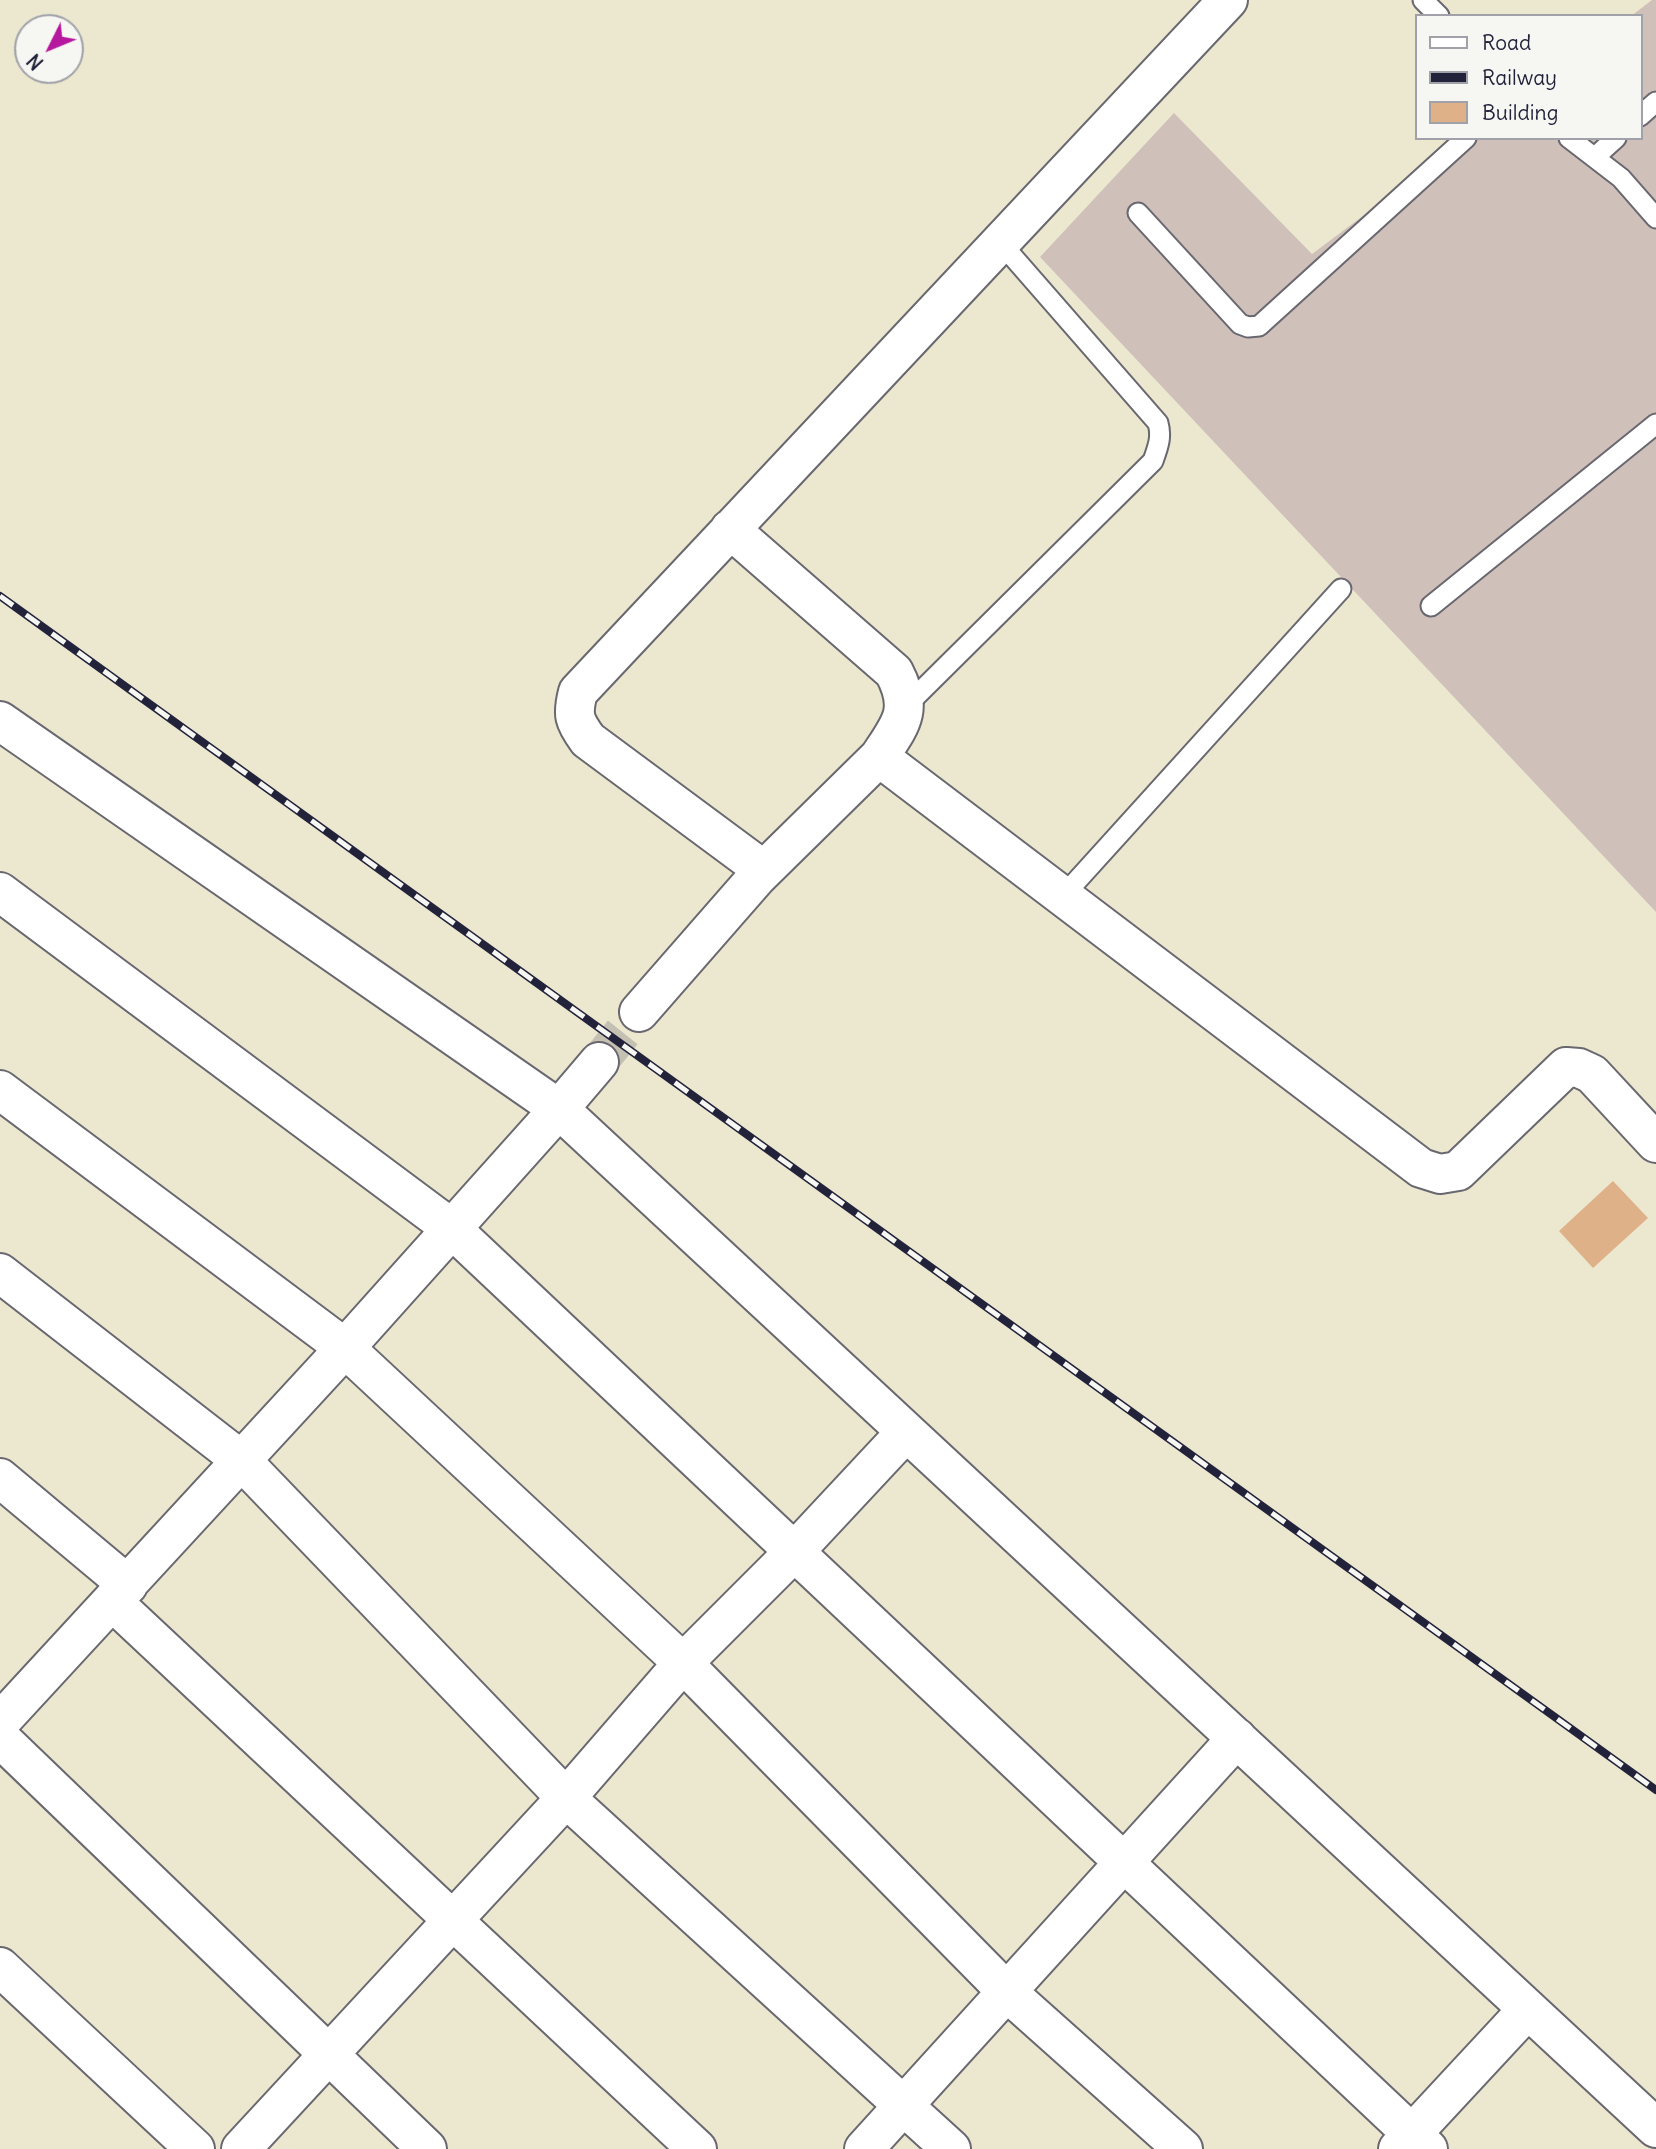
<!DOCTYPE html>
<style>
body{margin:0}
#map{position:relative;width:1656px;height:2149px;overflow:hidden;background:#ece8d0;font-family:Delius,sans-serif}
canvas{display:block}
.legend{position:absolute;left:1415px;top:14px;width:228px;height:126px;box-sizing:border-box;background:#f6f6f2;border:2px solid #a1a1a9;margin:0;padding:9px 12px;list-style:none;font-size:21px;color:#22223b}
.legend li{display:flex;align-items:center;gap:14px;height:35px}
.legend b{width:35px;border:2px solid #a1a1a9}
.north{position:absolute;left:14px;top:14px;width:70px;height:70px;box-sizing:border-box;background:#f6f6f2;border:2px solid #a1a1a9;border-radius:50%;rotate:227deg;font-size:19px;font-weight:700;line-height:28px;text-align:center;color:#22223b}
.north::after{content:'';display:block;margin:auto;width:24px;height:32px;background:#b5179e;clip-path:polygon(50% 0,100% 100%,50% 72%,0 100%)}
</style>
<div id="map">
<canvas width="1656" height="2149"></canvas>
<ul class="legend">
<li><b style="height:9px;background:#fff"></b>Road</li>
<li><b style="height:9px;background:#22223b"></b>Railway</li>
<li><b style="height:19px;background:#deb188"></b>Building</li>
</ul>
<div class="north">N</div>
</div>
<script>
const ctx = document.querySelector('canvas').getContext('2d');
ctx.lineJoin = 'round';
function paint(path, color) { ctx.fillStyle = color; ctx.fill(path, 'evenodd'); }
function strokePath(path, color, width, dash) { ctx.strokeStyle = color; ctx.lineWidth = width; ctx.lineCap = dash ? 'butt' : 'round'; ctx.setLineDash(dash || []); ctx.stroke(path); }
const industrial = new Path2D(`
 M1652,0H1656V912L1040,257L1174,113L1312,254L1467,138H1640V16H1631Z`);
const building = new Path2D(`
 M1613,1181L1648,1218L1593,1268L1559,1231Z`);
const streetTunnel = new Path2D(`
 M599,1062L639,1012`);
const lane = new Path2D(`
 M1423,0L1439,16
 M1640,116L1656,102
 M1569,138L1621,178L1656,218
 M1595,157L1616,138
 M1138,213L1240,324L1248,327L1259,326L1466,138
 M1431,606L1656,424
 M905,707L1153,461C1158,447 1162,437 1158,423L1000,242
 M1063,896L1341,589`);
const street = new Path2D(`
 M730,529L894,672C914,710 901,724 879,757
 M0,721L559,1109L1656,2128
 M757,877L879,757L1421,1168L1440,1174L1458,1171L1566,1067L1579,1068L1592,1074L1656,1143
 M0,892L451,1228L1428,2149
 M639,1012L757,877L758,869L754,863L588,740C574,721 572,715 578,692L1228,0
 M0,1090L345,1348L683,1663L1007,1992L1183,2149
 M0,1273L241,1460L566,1798L951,2149
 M0,1478L128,1585
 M113,1602L697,2149
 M0,1722L345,1348L559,1109L599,1062
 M0,1738L427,2149
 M0,1967L195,2149
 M241,2149L566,1798L683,1663L794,1552L906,1432
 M864,2149L1237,1738
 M1398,2149L1528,2009`);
const rail = new Path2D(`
 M0,596L1656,1790`);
paint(industrial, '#cfc0ba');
paint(building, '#deb188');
strokePath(streetTunnel, '#c4c0b2', 38, [38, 19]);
strokePath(lane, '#69676f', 23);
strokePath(street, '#69676f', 42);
strokePath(lane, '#fff', 19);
strokePath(street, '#fff', 38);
strokePath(rail, '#22223b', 8);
strokePath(rail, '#f6f6f2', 5, [16]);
</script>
